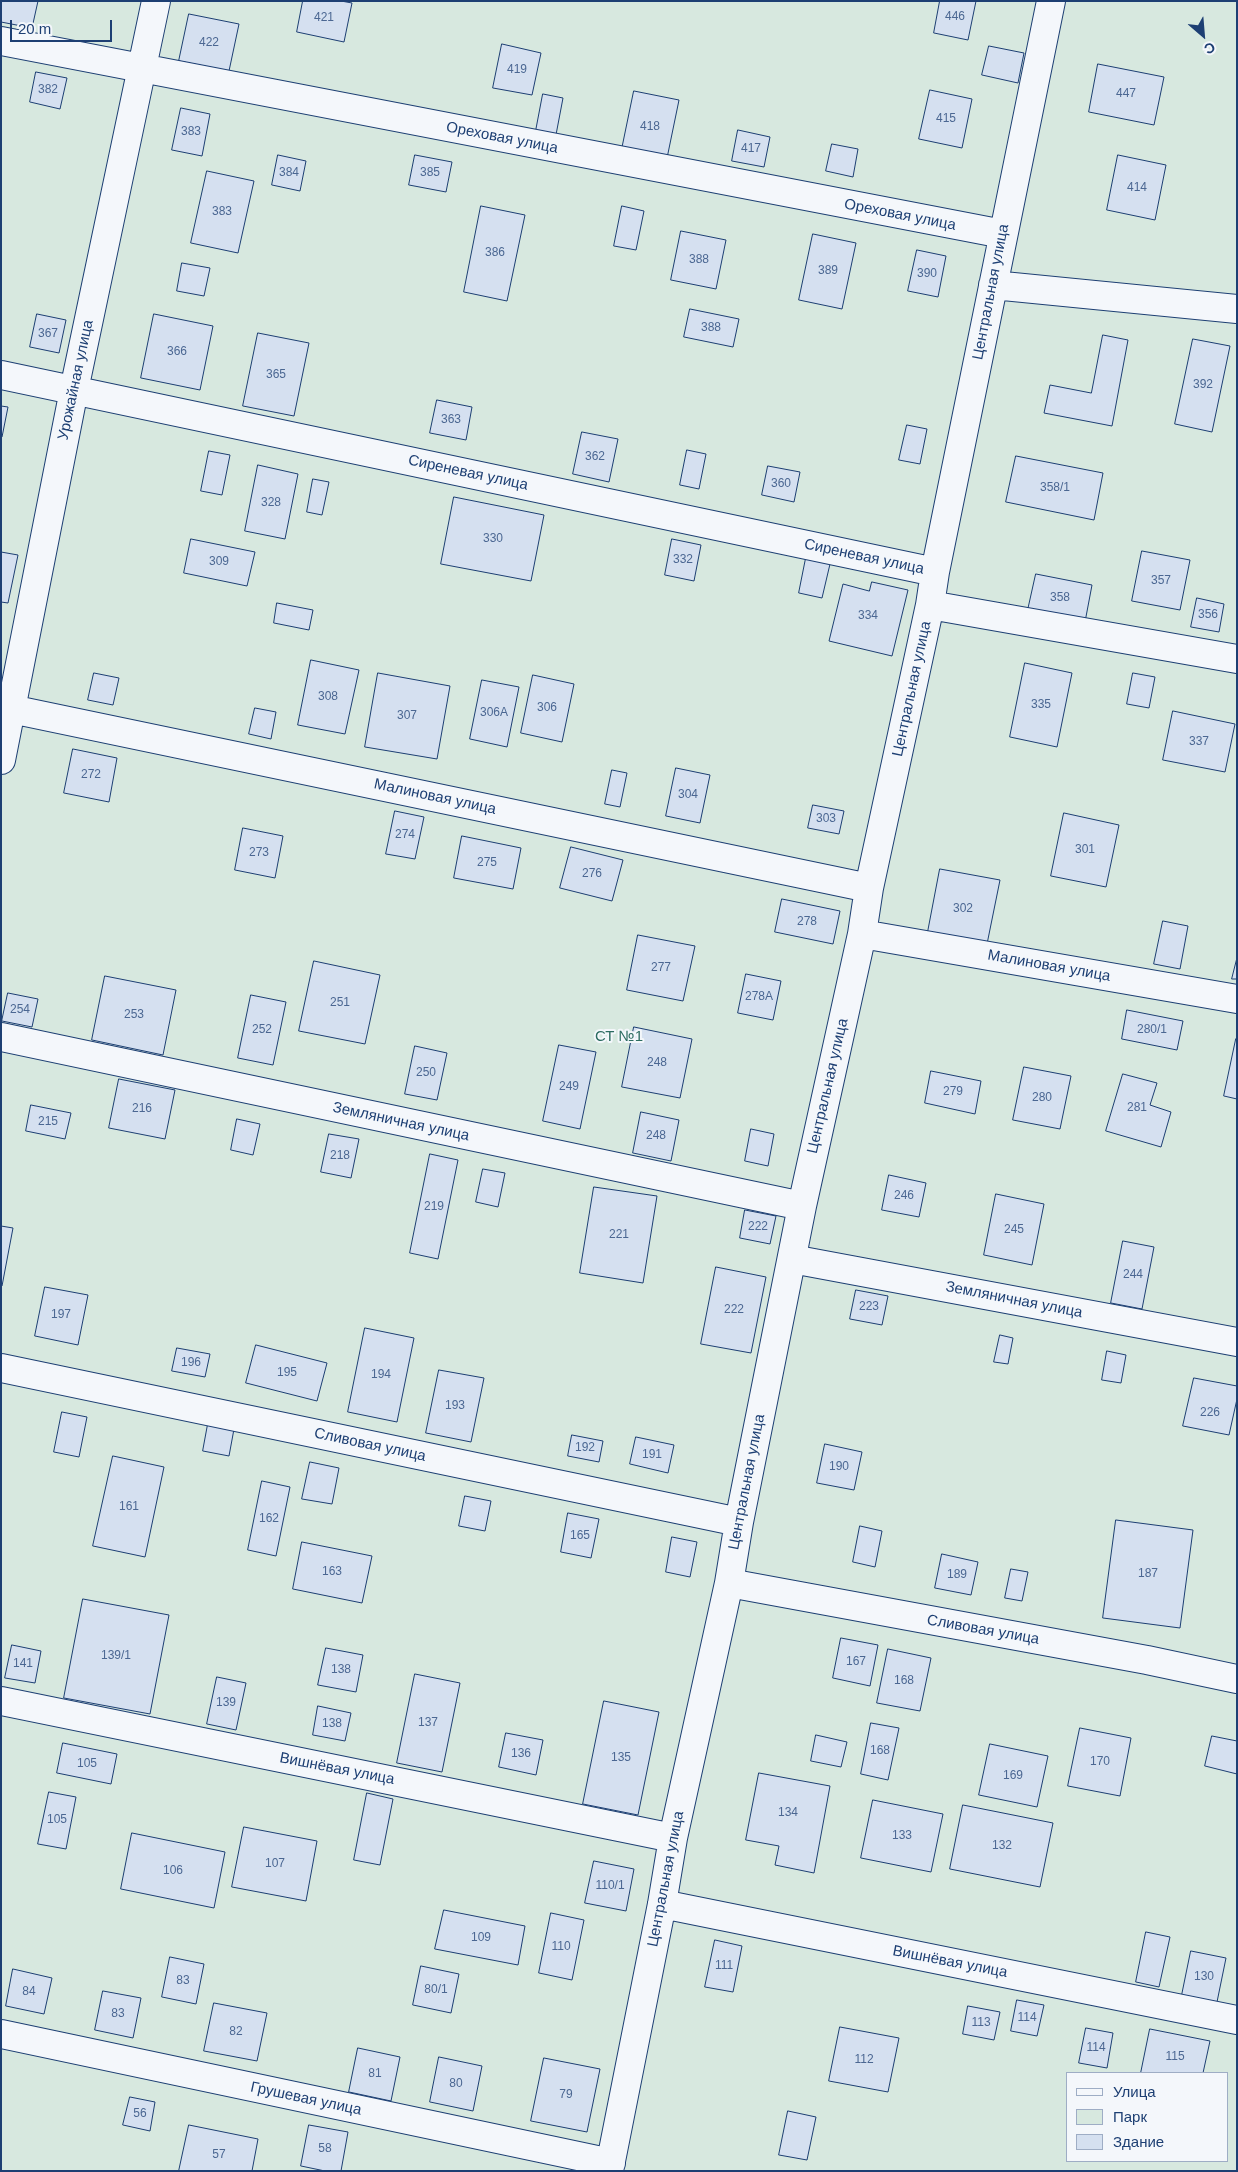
<!DOCTYPE html>
<meta charset="utf-8">
<style>
body{margin:0}
#map{position:relative;width:1238px;height:2172px;overflow:hidden;background:#f4f7fb;font-family:Arial,sans-serif}
canvas{display:block}
.frame{position:absolute;inset:0;border:2px solid #1d3f73;pointer-events:none}
.legend{position:absolute;left:1066px;top:2072px;width:162px;height:90px;box-sizing:border-box;background:#f4f7fb;border:1px solid #9eadc5;margin:0;padding:6px 9px;list-style:none;font-size:15px;color:#1d3f73}
.legend li{display:flex;align-items:center;gap:10px;height:25px}
.legend b{width:25px;border:1px solid #9eadc5}
.north{position:absolute;left:1178px;top:10px;width:50px;height:50px;-webkit-text-stroke:4px #f4f7fb;paint-order:stroke;rotate:153deg;font-size:14px;font-weight:700;line-height:20px;text-align:center;color:#1d3f73}
.north::after{content:'';display:block;margin:auto;width:18px;height:22px;background:#1d3f73;clip-path:polygon(50% 0,100% 100%,50% 72%,0 100%)}
.scale{position:absolute;left:10px;top:20px;width:102px;height:22px;box-sizing:border-box;border:2px solid #1d3f73;border-top:0;padding-left:6px;font-size:15px;line-height:18px;white-space:nowrap;color:#1d3f73;-webkit-text-stroke:4px #f4f7fb;paint-order:stroke}
</style>
<div id="map">
<canvas width="1238" height="2172"></canvas>
<div class="frame"></div>
<ul class="legend">
<li><b style="height:6px;background:#f4f7fb"></b>Улица</li>
<li><b style="height:14px;background:#d7e8df"></b>Парк</li>
<li><b style="height:14px;background:#d5e0f0"></b>Здание</li>
</ul>
<div class="north">С</div>
<div class="scale">20 m</div>
</div>
<script>
const ctx = document.querySelector('canvas').getContext('2d');
ctx.lineJoin = 'round';
function paint(path, color) { ctx.fillStyle = color; ctx.fill(path, 'evenodd'); }
function strokePath(path, color, width, dash) { ctx.strokeStyle = color; ctx.lineWidth = width; ctx.lineCap = dash ? 'butt' : 'round'; ctx.setLineDash(dash || []); ctx.stroke(path); }
function write(font, color, halo, rows, align = 'center') {
  ctx.font = font + ' Arial,sans-serif'; ctx.lineWidth = 4; ctx.setLineDash([]); ctx.textBaseline = 'middle'; ctx.strokeStyle = halo; ctx.fillStyle = color; for (const [text, x, y, turn = 0] of rows) {
    ctx.save(); ctx.translate(x, y); ctx.rotate((+turn || 0) * Math.PI / 180); ctx.textAlign = isNaN(turn) ? turn : align; if (halo) ctx.strokeText(text, 0, 0); ctx.fillText(text, 0, 0); ctx.restore();
  }
}
const green = new Path2D(`
 M1,1H1237V2171H1ZM1067,2073H1227V2161H1067Z`);
const building = new Path2D(`
 M1,1H38L32,28L1,22Z
 M303,1H341L352,3L344,42L297,32Z
 M940,1H976L968,40L934,33Z
 M189,14L239,24L229,71L179,61Z
 M502,44L541,53L532,95L493,88Z
 M989,46L1024,53L1018,83L982,75Z
 M1098,64L1164,77L1154,125L1089,112Z
 M36,72L67,78L60,109L30,102Z
 M930,90L972,99L962,148L919,139Z
 M634,91L679,100L666,163L621,154Z
 M543,94L563,98L555,140L535,136Z
 M181,108L210,114L202,156L172,150Z
 M738,130L770,137L764,167L732,161Z
 M832,144L858,149L853,177L826,171Z
 M278,155L306,161L300,191L272,185Z
 M415,155L452,162L446,192L409,185Z
 M1118,155L1166,165L1155,220L1107,210Z
 M207,171L254,181L238,253L191,243Z
 M481,206L525,215L507,301L464,292Z
 M622,206L644,211L636,250L614,246Z
 M681,231L726,240L716,289L671,280Z
 M813,234L856,243L842,309L799,300Z
 M917,250L946,256L938,297L908,291Z
 M182,263L210,268L204,296L177,291Z
 M690,309L739,319L733,347L684,337Z
 M37,314L66,320L59,353L30,347Z
 M154,314L213,326L200,390L141,378Z
 M258,333L309,343L294,416L243,406Z
 M1103,335L1128,340L1112,426L1044,413L1050,385L1091,393Z
 M1193,339L1230,346L1212,432L1175,424Z
 M437,400L472,407L466,440L430,433Z
 M1,406L8,407L2,437L1,436Z
 M907,425L927,429L920,464L899,460Z
 M582,432L618,439L609,482L573,474Z
 M687,450L706,454L699,489L680,485Z
 M209,451L230,455L222,495L201,491Z
 M1016,456L1103,473L1094,520L1006,502Z
 M258,465L298,474L285,539L245,531Z
 M768,466L800,472L794,502L762,495Z
 M313,479L329,482L322,515L307,512Z
 M454,497L544,515L531,581L441,564Z
 M191,539L255,552L247,586L184,573Z
 M672,539L701,545L694,581L665,575Z
 M1142,551L1190,560L1180,610L1132,601Z
 M1,552L18,555L8,603L1,602Z
 M806,558L830,564L822,598L799,593Z
 M1036,574L1092,585L1085,622L1028,610Z
 M872,582L908,590L892,656L829,641L843,584L869,591Z
 M1197,598L1224,604L1219,632L1191,627Z
 M277,603L313,610L309,630L274,623Z
 M311,660L359,670L345,734L298,725Z
 M1025,663L1072,673L1057,747L1010,737Z
 M94,673L119,678L113,705L88,700Z
 M378,673L450,686L437,759L365,747Z
 M1133,673L1155,677L1149,708L1127,704Z
 M533,675L574,684L562,742L521,733Z
 M482,680L519,687L507,747L470,739Z
 M255,708L276,712L271,739L249,734Z
 M1173,711L1235,724L1225,772L1163,760Z
 M73,749L117,758L109,802L64,793Z
 M676,768L710,775L700,823L666,816Z
 M612,770L627,773L620,807L605,804Z
 M813,805L844,811L839,834L808,828Z
 M395,811L424,817L415,859L386,854Z
 M1064,813L1119,825L1106,887L1051,876Z
 M243,828L283,836L275,878L235,870Z
 M462,836L521,848L513,889L454,878Z
 M571,847L623,860L612,901L560,888Z
 M940,869L1000,880L986,949L927,937Z
 M782,899L840,911L833,944L775,932Z
 M1163,921L1188,926L1180,969L1154,964Z
 M638,935L695,946L683,1001L627,990Z
 M1237,958V979H1232Z
 M314,961L380,975L365,1044L299,1031Z
 M746,974L781,981L773,1020L738,1013Z
 M105,976L176,990L163,1055L92,1040Z
 M8,993L38,999L32,1027L2,1021Z
 M251,995L286,1002L273,1065L238,1058Z
 M1127,1010L1183,1021L1177,1050L1122,1039Z
 M634,1027L692,1039L680,1098L622,1087Z
 M1236,1039L1237,1040V1099L1224,1096Z
 M559,1045L596,1052L580,1129L543,1121Z
 M415,1046L447,1053L437,1100L405,1094Z
 M1024,1067L1071,1076L1060,1129L1013,1120Z
 M931,1071L981,1081L975,1114L925,1103Z
 M1123,1074L1157,1083L1150,1105L1171,1112L1161,1147L1106,1131Z
 M119,1079L175,1090L165,1139L109,1128Z
 M31,1105L71,1113L65,1139L26,1131Z
 M641,1112L679,1120L671,1161L633,1153Z
 M237,1119L260,1124L253,1155L231,1150Z
 M751,1129L774,1134L768,1166L745,1161Z
 M329,1134L359,1139L351,1178L321,1172Z
 M430,1154L458,1160L438,1259L410,1253Z
 M483,1169L505,1173L498,1207L476,1202Z
 M889,1175L926,1183L919,1217L882,1210Z
 M594,1187L657,1196L643,1283L580,1273Z
 M996,1194L1044,1204L1032,1265L984,1255Z
 M745,1210L776,1216L770,1244L740,1238Z
 M1,1226L13,1228L2,1286H1Z
 M1123,1241L1154,1247L1142,1309L1111,1303Z
 M716,1267L766,1277L751,1353L701,1344Z
 M45,1287L88,1295L78,1345L35,1336Z
 M856,1290L888,1296L882,1325L850,1319Z
 M365,1328L414,1338L397,1422L348,1412Z
 M1000,1335L1013,1338L1008,1364L994,1362Z
 M256,1345L327,1363L317,1401L246,1383Z
 M177,1348L210,1354L205,1377L172,1371Z
 M1107,1351L1126,1355L1121,1383L1102,1380Z
 M439,1370L484,1378L471,1442L426,1433Z
 M1194,1378L1237,1386V1399L1229,1435L1183,1426Z
 M62,1412L87,1417L79,1457L54,1452Z
 M208,1424L234,1429L229,1456L203,1451Z
 M572,1435L603,1441L599,1462L568,1456Z
 M636,1437L674,1445L668,1473L630,1464Z
 M825,1444L862,1452L854,1490L817,1483Z
 M113,1456L164,1467L145,1557L93,1546Z
 M310,1462L339,1468L332,1504L302,1499Z
 M262,1481L290,1487L276,1556L248,1550Z
 M465,1496L491,1501L485,1531L459,1526Z
 M568,1513L599,1519L591,1558L561,1552Z
 M1116,1520L1193,1530L1180,1628L1103,1618Z
 M860,1526L882,1531L875,1567L853,1562Z
 M672,1537L697,1542L690,1577L666,1572Z
 M302,1542L372,1556L362,1603L293,1589Z
 M942,1554L978,1562L971,1595L935,1588Z
 M1011,1569L1028,1572L1022,1601L1005,1598Z
 M83,1599L169,1615L150,1714L64,1698Z
 M841,1638L878,1645L870,1686L833,1678Z
 M12,1645L41,1651L35,1683L5,1678Z
 M326,1648L363,1655L356,1692L318,1685Z
 M888,1649L931,1658L920,1711L877,1703Z
 M415,1674L460,1683L442,1772L397,1763Z
 M217,1677L246,1683L236,1730L207,1724Z
 M604,1701L659,1712L638,1815L583,1804Z
 M318,1706L351,1713L345,1741L313,1735Z
 M871,1723L899,1728L888,1780L861,1774Z
 M1080,1728L1131,1738L1120,1796L1068,1786Z
 M506,1733L543,1740L536,1775L499,1767Z
 M816,1735L847,1742L841,1767L811,1761Z
 M1212,1736L1237,1741V1774L1205,1766Z
 M63,1743L117,1754L111,1784L57,1773Z
 M990,1744L1048,1756L1037,1807L979,1795Z
 M759,1773L830,1786L814,1873L775,1865L779,1846L746,1840Z
 M49,1792L76,1797L66,1849L38,1844Z
 M367,1793L393,1799L380,1865L354,1860Z
 M873,1800L943,1814L931,1872L861,1858Z
 M963,1805L1053,1823L1040,1887L950,1869Z
 M244,1827L317,1841L306,1901L232,1887Z
 M132,1833L225,1852L214,1908L121,1889Z
 M594,1861L634,1869L626,1911L585,1903Z
 M444,1910L525,1926L518,1965L435,1949Z
 M551,1913L584,1920L572,1980L539,1973Z
 M1146,1932L1170,1937L1159,1987L1136,1982Z
 M715,1940L742,1946L733,1992L705,1987Z
 M1191,1951L1226,1958L1217,2002L1182,1995Z
 M170,1957L204,1964L196,2004L162,1997Z
 M421,1966L459,1974L451,2013L413,2005Z
 M13,1969L52,1978L44,2014L6,2006Z
 M103,1991L141,1998L133,2038L95,2030Z
 M1017,2000L1044,2005L1037,2036L1011,2031Z
 M214,2003L267,2013L257,2061L204,2051Z
 M968,2006L1000,2012L994,2040L963,2034Z
 M840,2027L899,2038L888,2092L829,2081Z
 M1086,2028L1113,2033L1107,2068L1079,2063Z
 M1150,2029L1210,2041L1203,2073H1141Z
 M358,2048L400,2057L391,2101L349,2092Z
 M439,2057L482,2066L473,2111L430,2102Z
 M544,2058L600,2069L587,2132L531,2121Z
 M130,2097L155,2102L150,2131L123,2125Z
 M788,2111L816,2117L807,2160L779,2155Z
 M189,2125L258,2139L252,2171H179Z
 M309,2125L348,2132L341,2171H325L301,2166Z`);
const minor = new Path2D(`
 M1,41L1003,234
 M993,285L1237,309
 M1,375L935,572
 M930,605L1237,659
 M1,707L869,888
 M1,760L74,390L156,1
 M862,934L1237,999
 M1,1037L802,1206
 M792,1259L1237,1342
 M1,1368L739,1522
 M729,1583L1147,1660L1237,1679
 M1,1701L673,1838
 M662,1904L1237,2020
 M1,2034L611,2163
 M609,2171L662,1904L673,1838L729,1583L739,1522L802,1206L862,934L869,888L930,605L935,572L1051,1`);
const numberNames = [
 ["446",955,17],
 ["421",324,18],
 ["422",209,43],
 ["419",517,70],
 ["382",48,90],
 ["447",1126,94],
 ["415",946,119],
 ["418",650,127],
 ["383",191,132],
 ["417",751,149],
 ["384",289,173],
 ["385",430,173],
 ["414",1137,188],
 ["383",222,212],
 ["386",495,253],
 ["388",699,260],
 ["389",828,271],
 ["390",927,274],
 ["388",711,328],
 ["367",48,334],
 ["366",177,352],
 ["365",276,375],
 ["392",1203,385],
 ["363",451,420],
 ["362",595,457],
 ["360",781,484],
 ["358/1",1055,488],
 ["328",271,503],
 ["330",493,539],
 ["332",683,560],
 ["309",219,562],
 ["357",1161,581],
 ["358",1060,598],
 ["356",1208,615],
 ["334",868,616],
 ["308",328,697],
 ["335",1041,705],
 ["306",547,708],
 ["306А",494,713],
 ["307",407,716],
 ["337",1199,742],
 ["272",91,775],
 ["304",688,795],
 ["303",826,819],
 ["274",405,835],
 ["301",1085,850],
 ["273",259,853],
 ["275",487,863],
 ["276",592,874],
 ["302",963,909],
 ["278",807,922],
 ["277",661,968],
 ["278А",759,997],
 ["251",340,1003],
 ["254",20,1010],
 ["253",134,1015],
 ["252",262,1030],
 ["280/1",1152,1030],
 ["248",657,1063],
 ["250",426,1073],
 ["249",569,1087],
 ["279",953,1092],
 ["280",1042,1098],
 ["281",1137,1108],
 ["216",142,1109],
 ["215",48,1122],
 ["248",656,1136],
 ["218",340,1156],
 ["246",904,1196],
 ["219",434,1207],
 ["222",758,1227],
 ["245",1014,1230],
 ["221",619,1235],
 ["244",1133,1275],
 ["223",869,1307],
 ["222",734,1310],
 ["197",61,1315],
 ["196",191,1363],
 ["195",287,1373],
 ["194",381,1375],
 ["193",455,1406],
 ["226",1210,1413],
 ["192",585,1448],
 ["191",652,1455],
 ["190",839,1467],
 ["161",129,1507],
 ["162",269,1519],
 ["165",580,1536],
 ["163",332,1572],
 ["187",1148,1574],
 ["189",957,1575],
 ["139/1",116,1656],
 ["167",856,1662],
 ["141",23,1664],
 ["138",341,1670],
 ["168",904,1681],
 ["139",226,1703],
 ["137",428,1723],
 ["138",332,1724],
 ["168",880,1751],
 ["136",521,1754],
 ["135",621,1758],
 ["170",1100,1762],
 ["105",87,1764],
 ["169",1013,1776],
 ["134",788,1813],
 ["105",57,1820],
 ["133",902,1836],
 ["132",1002,1846],
 ["107",275,1864],
 ["106",173,1871],
 ["110/1",610,1886],
 ["109",481,1938],
 ["110",561,1947],
 ["111",724,1966],
 ["130",1204,1977],
 ["83",183,1981],
 ["80/1",436,1990],
 ["84",29,1992],
 ["83",118,2014],
 ["114",1027,2018],
 ["113",981,2023],
 ["82",236,2032],
 ["114",1096,2048],
 ["115",1175,2057],
 ["112",864,2060],
 ["81",375,2074],
 ["80",456,2084],
 ["79",566,2095],
 ["56",140,2114],
 ["58",325,2149],
 ["57",219,2155]
];
const streetNames = [
 ["Ореховая улица",502,138,11],
 ["Ореховая улица",900,215,11],
 ["Центральная улица",991,292,-79],
 ["Урожайная улица",76,380,-78],
 ["Сиреневая улица",468,473,12],
 ["Сиреневая улица",864,557,12],
 ["Центральная улица",912,689,-78],
 ["Малиновая улица",435,797,12],
 ["Малиновая улица",1049,966,10],
 ["Центральная улица",828,1086,-77],
 ["Земляничная улица",401,1122,12],
 ["Земляничная улица",1014,1300,11],
 ["Сливовая улица",370,1445,12],
 ["Центральная улица",747,1482,-79],
 ["Сливовая улица",983,1630,10],
 ["Вишнёвая улица",337,1769,11],
 ["Центральная улица",666,1879,-79],
 ["Вишнёвая улица",950,1962,11],
 ["Грушевая улица",306,2099,12]
];
const parkNames = [
 ["СТ №1",619,1037]
];
paint(green, '#d7e8df');
strokePath(green, '#687fa3', 1);
paint(building, '#d5e0f0');
strokePath(building, '#1d3f73', 1);
strokePath(minor, '#1d3f73', 30);
strokePath(minor, '#f4f7fb', 28);
write('12px', '#4b6792', null, numberNames);
write('15px', '#1d3f73', '#f4f7fb', streetNames);
write('15px', '#2c6c60', '#f4f7fb', parkNames);
</script>
